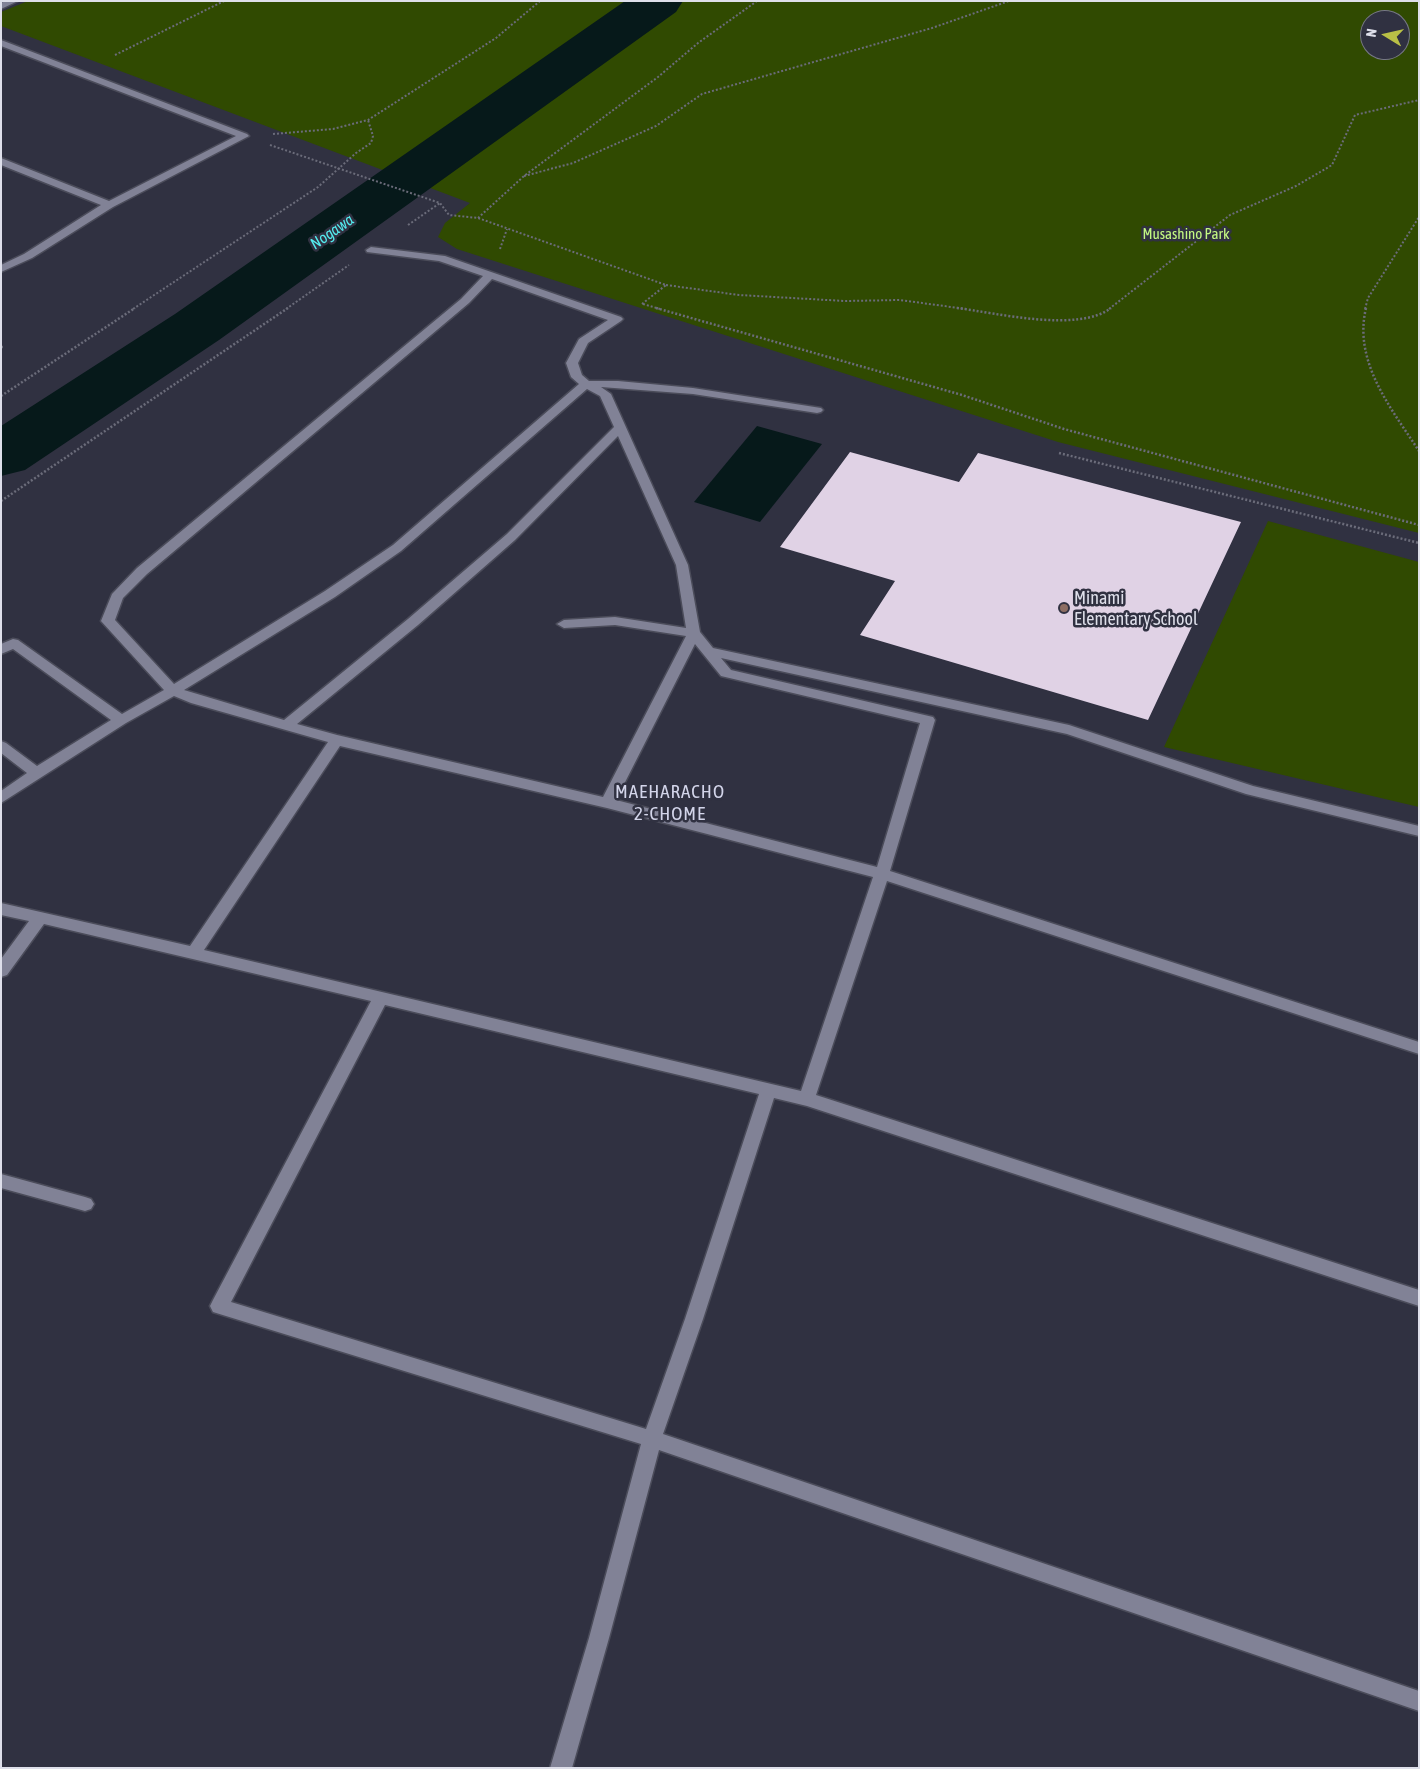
<!DOCTYPE html>
<style>
body{margin:0}
#map{position:relative;width:1420px;height:1769px;overflow:hidden;background:#303141;font-family:"Asap Condensed",sans-serif}
canvas{display:block}
.frame{position:absolute;inset:0;border:2px solid #dedfea;pointer-events:none}
.north{position:absolute;left:1360px;top:10px;width:50px;height:50px;box-sizing:border-box;background:#303141;border:1px solid #767785;border-radius:50%;rotate:279deg;font-size:14px;font-weight:700;line-height:20px;text-align:center;color:#dedfea}
.north::after{content:'';display:block;margin:auto;width:18px;height:22px;background:#b9c046;clip-path:polygon(50% 0,100% 100%,50% 72%,0 100%)}
</style>
<div id="map">
<canvas width="1420" height="1769"></canvas>
<div class="frame"></div>
<div class="north">N</div>
</div>
<script>
const ctx = document.querySelector('canvas').getContext('2d');
ctx.lineJoin = 'round';
function paint(path, color) { ctx.fillStyle = color; ctx.fill(path, 'evenodd'); }
function strokePath(path, color, width, dash) { ctx.strokeStyle = color; ctx.lineWidth = width; ctx.lineCap = dash ? 'butt' : 'round'; ctx.setLineDash(dash || []); ctx.stroke(path); }
function write(font, color, halo, rows, align = 'center') {
  ctx.font = font + ' "Asap Condensed",sans-serif'; ctx.lineWidth = 5; ctx.setLineDash([]); ctx.textBaseline = 'middle'; ctx.strokeStyle = halo; ctx.fillStyle = color; for (const [text, x, y, turn = 0] of rows) {
    ctx.save(); ctx.translate(x, y); ctx.rotate((+turn || 0) * Math.PI / 180); ctx.textAlign = isNaN(turn) ? turn : align; if (halo) ctx.strokeText(text, 0, 0); ctx.fillText(text, 0, 0); ctx.restore();
  }
}
const green = new Path2D(`
 M28,1H1419V533L1058,442L457,249L438,237L445,223L470,203L1,26V12ZM1370,20H1400V50H1370Z
 M1268,521L1419,562V807L1164,747Z`);
const water = new Path2D(`
 M757,426L822,444L760,522L694,502Z`);
const river = new Path2D(`
 M625,1H683L676,12L219,340L25,470L1,476V426L175,314Z`);
const building = new Path2D(`
 M850,452L959,482L978,453L1241,522L1148,720L860,635L895,581L780,547Z`);
const pathFar1 = new Path2D(`
 M115,55L224,1
 M273,134L333,129L368,120L496,38L540,1
 M270,145L440,203L449,215L478,218L666,285L642,304
 M524,176L573,163L656,126L702,94L932,28L1009,1
 M478,218L524,176L658,77L698,43L757,1
 M408,225L440,203
 M500,249L507,229
 M666,285L739,295L845,301L900,300L966,309
 M643,304L660,309
 M133,309L318,187L356,153L371,143L373,136L368,120
 M286,309L349,265
 M1109,309L1230,215L1296,186L1332,165L1355,115L1419,100
 M1365,309L1368,298L1419,217`);
const path = new Path2D(`
 M656,308L962,395L1064,429L1419,525
 M957,308C997,313 1078,333 1111,308
 M1366,308C1353,362 1391,408 1419,451
 M1,347H4
 M1,396L135,308
 M1059,453L1419,543
 M1,501L288,308`);
const minor = new Path2D(`
 M5,1H18L1,9V3Z
 M1,40L247,134L249,136L113,207L32,258L1,272V265L24,254L101,205L1,165V158L109,201L236,136L1,46Z
 M371,247L445,256L621,317L623,319L621,321L588,343L578,363L582,375L589,381H618L693,388L821,408L823,410L821,412L817,413L693,394L601,387L611,394L688,565L700,632L713,648L1069,725L1253,786L1419,826V836L1246,794L1067,734L721,658L731,670L933,717L935,720L890,871L1419,1042V1054L887,881L816,1095L1419,1290V1306L807,1106L774,1098L703,1319L663,1434L1419,1691V1711L659,1450L609,1638L572,1768H550L589,1638L641,1444L213,1312L210,1306L213,1300L371,1001L44,924L7,975L1,977V959L29,921L1,915V903L190,946L328,742L191,703L174,696L126,723L1,803V791L27,773L1,753V741L6,743L37,766L111,720L13,649L1,654V644L13,639L18,640L122,714L164,690L101,621L112,594L137,568L461,299L483,276L439,261L367,252L366,250ZM492,279L608,320L579,339L566,363L571,377L579,384L393,545L325,591L174,684L115,620L123,598L147,574L469,303ZM587,389L600,396L614,427L507,534L408,619L284,720L184,690L335,597L401,551ZM618,436L676,565L686,628L615,617L564,620L557,624L564,628L615,625L686,636L603,797L337,735L297,724L418,625L515,540ZM695,644L721,676L920,723L877,867L616,800ZM340,746L607,808L873,877L801,1091L204,950ZM385,1005L759,1094L685,1319L646,1429L231,1302Z
 M1,1174L85,1197L91,1199L94,1204L91,1209L85,1211L1,1188Z`);
const markers = [
 [1064,608,5,"#8d6e63"]
];
const farParknames = [
 ["Musashino Park",1186,234]
];
const farWaternames = [
 ["Nogawa",332,232,-35]
];
const poiNames = [
 ["Minami",1074,598],
 ["Elementary School",1074,619]
];
const neighbourhoodNames = [
 ["MAEHARACHO",670,792],
 ["2-CHOME",670,814]
];
paint(green, '#304a01');
paint(water, '#06191a');
paint(river, '#06191a');
paint(building, '#e0d2e5');
strokePath(minor, '#4b4c5a', 3);
strokePath(pathFar1, '#6b6c7a', 2, [2, 2]);
strokePath(path, '#6b6c7a', 2.5, [2, 2]);
paint(minor, '#818296');
for (const [x, y, r, color] of markers) { const dot = new Path2D(); dot.arc(x, y, r, 0, 2 * Math.PI); ctx.fillStyle = color; ctx.fill(dot); strokePath(dot, '#303141', 2); }
write('15px', '#c3f882', '#303141', farParknames);
write('italic 16px', '#54ecef', '#303141', farWaternames);
write('18px', '#dedfea', '#303141', poiNames, 'left');
ctx.letterSpacing = '1px';
write('19px', '#d3d5ea', '#303141', neighbourhoodNames);
ctx.letterSpacing = '0px';
</script>
